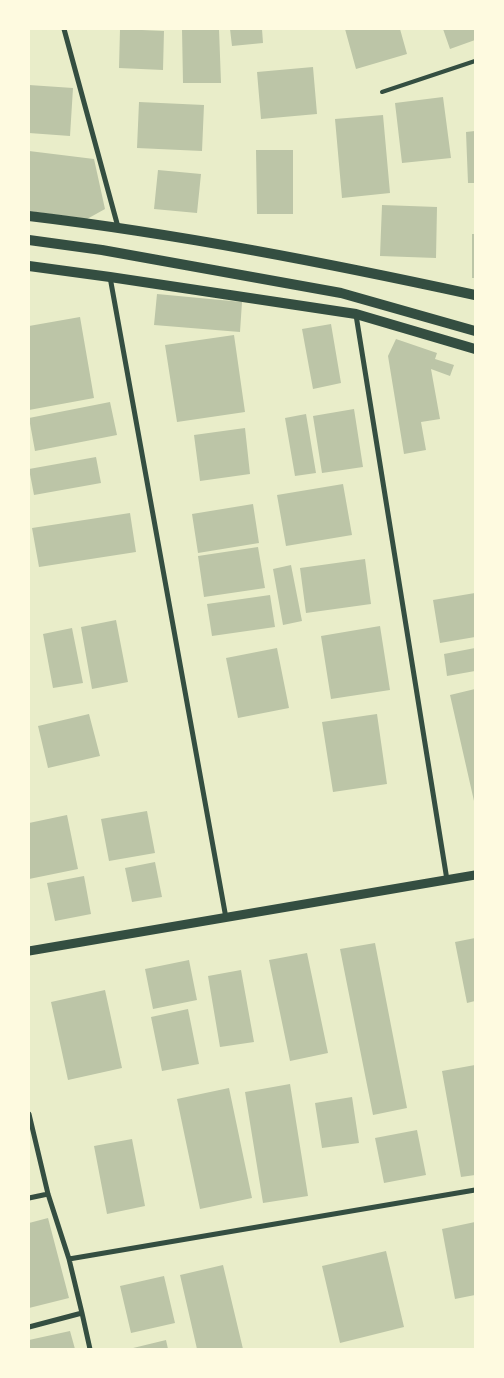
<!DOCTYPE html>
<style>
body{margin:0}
#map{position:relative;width:504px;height:1378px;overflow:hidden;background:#e9edc9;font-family:"Zilla Slab",serif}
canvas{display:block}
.frame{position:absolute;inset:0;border:30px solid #fefae0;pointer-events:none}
</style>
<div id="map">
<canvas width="504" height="1378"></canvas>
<div class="frame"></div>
</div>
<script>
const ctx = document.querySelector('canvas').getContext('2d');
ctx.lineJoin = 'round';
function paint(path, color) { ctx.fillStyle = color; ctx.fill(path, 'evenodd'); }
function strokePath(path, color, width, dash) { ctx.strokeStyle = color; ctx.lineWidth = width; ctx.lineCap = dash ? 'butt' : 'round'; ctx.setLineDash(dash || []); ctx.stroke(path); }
const building = new Path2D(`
 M120,29L164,31L163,70L119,68Z
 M182,29H219L221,83H183Z
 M230,29H262L263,43L232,46Z
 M345,29H400L407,54L356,69Z
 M443,29H475V40L450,49Z
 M313,67L317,114L261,119L257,72Z
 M29,85L73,88L70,136L29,133Z
 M443,97L451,158L402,163L395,103Z
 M139,102L204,105L202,151L137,148Z
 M383,115L390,193L342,198L335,119Z
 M475,131V183H468L466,132Z
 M256,150H293V214H257Z
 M29,151L94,159L105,209L87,219L29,211Z
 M158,170L201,174L197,213L154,209Z
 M382,205L437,207L436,258L380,256Z
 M472,234H475V278H472Z
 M157,294L242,302L240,332L154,325Z
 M80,317L94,398L29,410V326Z
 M331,324L341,383L313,389L302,329Z
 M234,335L245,412L177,422L165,345Z
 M396,339L437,353L435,359L454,365L450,376L431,369L440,419L421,422L426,450L404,454L388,356Z
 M110,402L117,435L35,451L29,418Z
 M354,409L363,467L322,473L313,416Z
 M306,414L316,473L295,476L285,418Z
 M245,428L250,474L200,481L194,435Z
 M96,457L101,483L34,495L29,469Z
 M343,484L352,535L286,546L277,495Z
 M253,504L259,543L198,553L192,514Z
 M130,513L136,552L39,567L32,528Z
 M258,547L265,588L204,597L198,556Z
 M365,559L371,604L306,613L300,568Z
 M291,565L302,621L283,625L273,569Z
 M475,593V637L440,643L433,600Z
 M270,595L275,627L212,636L207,604Z
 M116,620L128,682L92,689L81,627Z
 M380,626L390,690L331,699L321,636Z
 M72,628L83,683L53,688L43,634Z
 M277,648L289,708L238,718L226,658Z
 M475,648V671L447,676L444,654Z
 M475,689V801H474L450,695Z
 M89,714L100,756L48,768L38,726Z
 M377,714L387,784L333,792L322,722Z
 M147,811L155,853L109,861L101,819Z
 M67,815L78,869L29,879V823Z
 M155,862L162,897L132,902L125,868Z
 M84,876L91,914L55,921L47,883Z
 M475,938V1001L467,1003L455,942Z
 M375,943L407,1108L373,1115L340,949Z
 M307,953L328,1053L290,1061L269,960Z
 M189,960L197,1000L153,1009L145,969Z
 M241,970L254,1042L220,1047L208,976Z
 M105,990L122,1068L68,1080L51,1002Z
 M188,1009L199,1064L162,1071L151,1017Z
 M475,1065V1175L461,1177L442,1071Z
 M290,1084L308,1196L263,1203L245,1092Z
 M229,1088L252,1198L200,1209L177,1099Z
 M352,1097L359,1143L322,1148L315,1103Z
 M417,1130L426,1175L384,1183L375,1138Z
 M132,1139L145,1206L107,1214L94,1146Z
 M48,1218L69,1298L29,1308V1223Z
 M475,1222V1295L455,1299L442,1229Z
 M386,1251L404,1327L340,1343L322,1266Z
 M223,1265L243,1349H197L180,1275Z
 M164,1276L175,1323L131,1333L120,1286Z
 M70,1331L75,1349H29V1340Z
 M166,1340L168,1349H129Z`);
const service = new Path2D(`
 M382,92L475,61`);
const minor = new Path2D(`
 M64,29L118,227
 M110,277L226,918
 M356,315L447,880
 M29,1114L48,1194L69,1259L82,1313L90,1349
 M29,1198L48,1194
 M69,1259L475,1190
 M29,1327L82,1313`);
const tertiary = new Path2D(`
 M29,951L475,875`);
const secondary = new Path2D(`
 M29,216C179,234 327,263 475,295
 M29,240L102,250L341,293L475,331
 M29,266L110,277L356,314L475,349`);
paint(building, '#bcc5a7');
strokePath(service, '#344e41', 4);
strokePath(minor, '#344e41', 5);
strokePath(tertiary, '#344e41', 9);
strokePath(secondary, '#344e41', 10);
</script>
